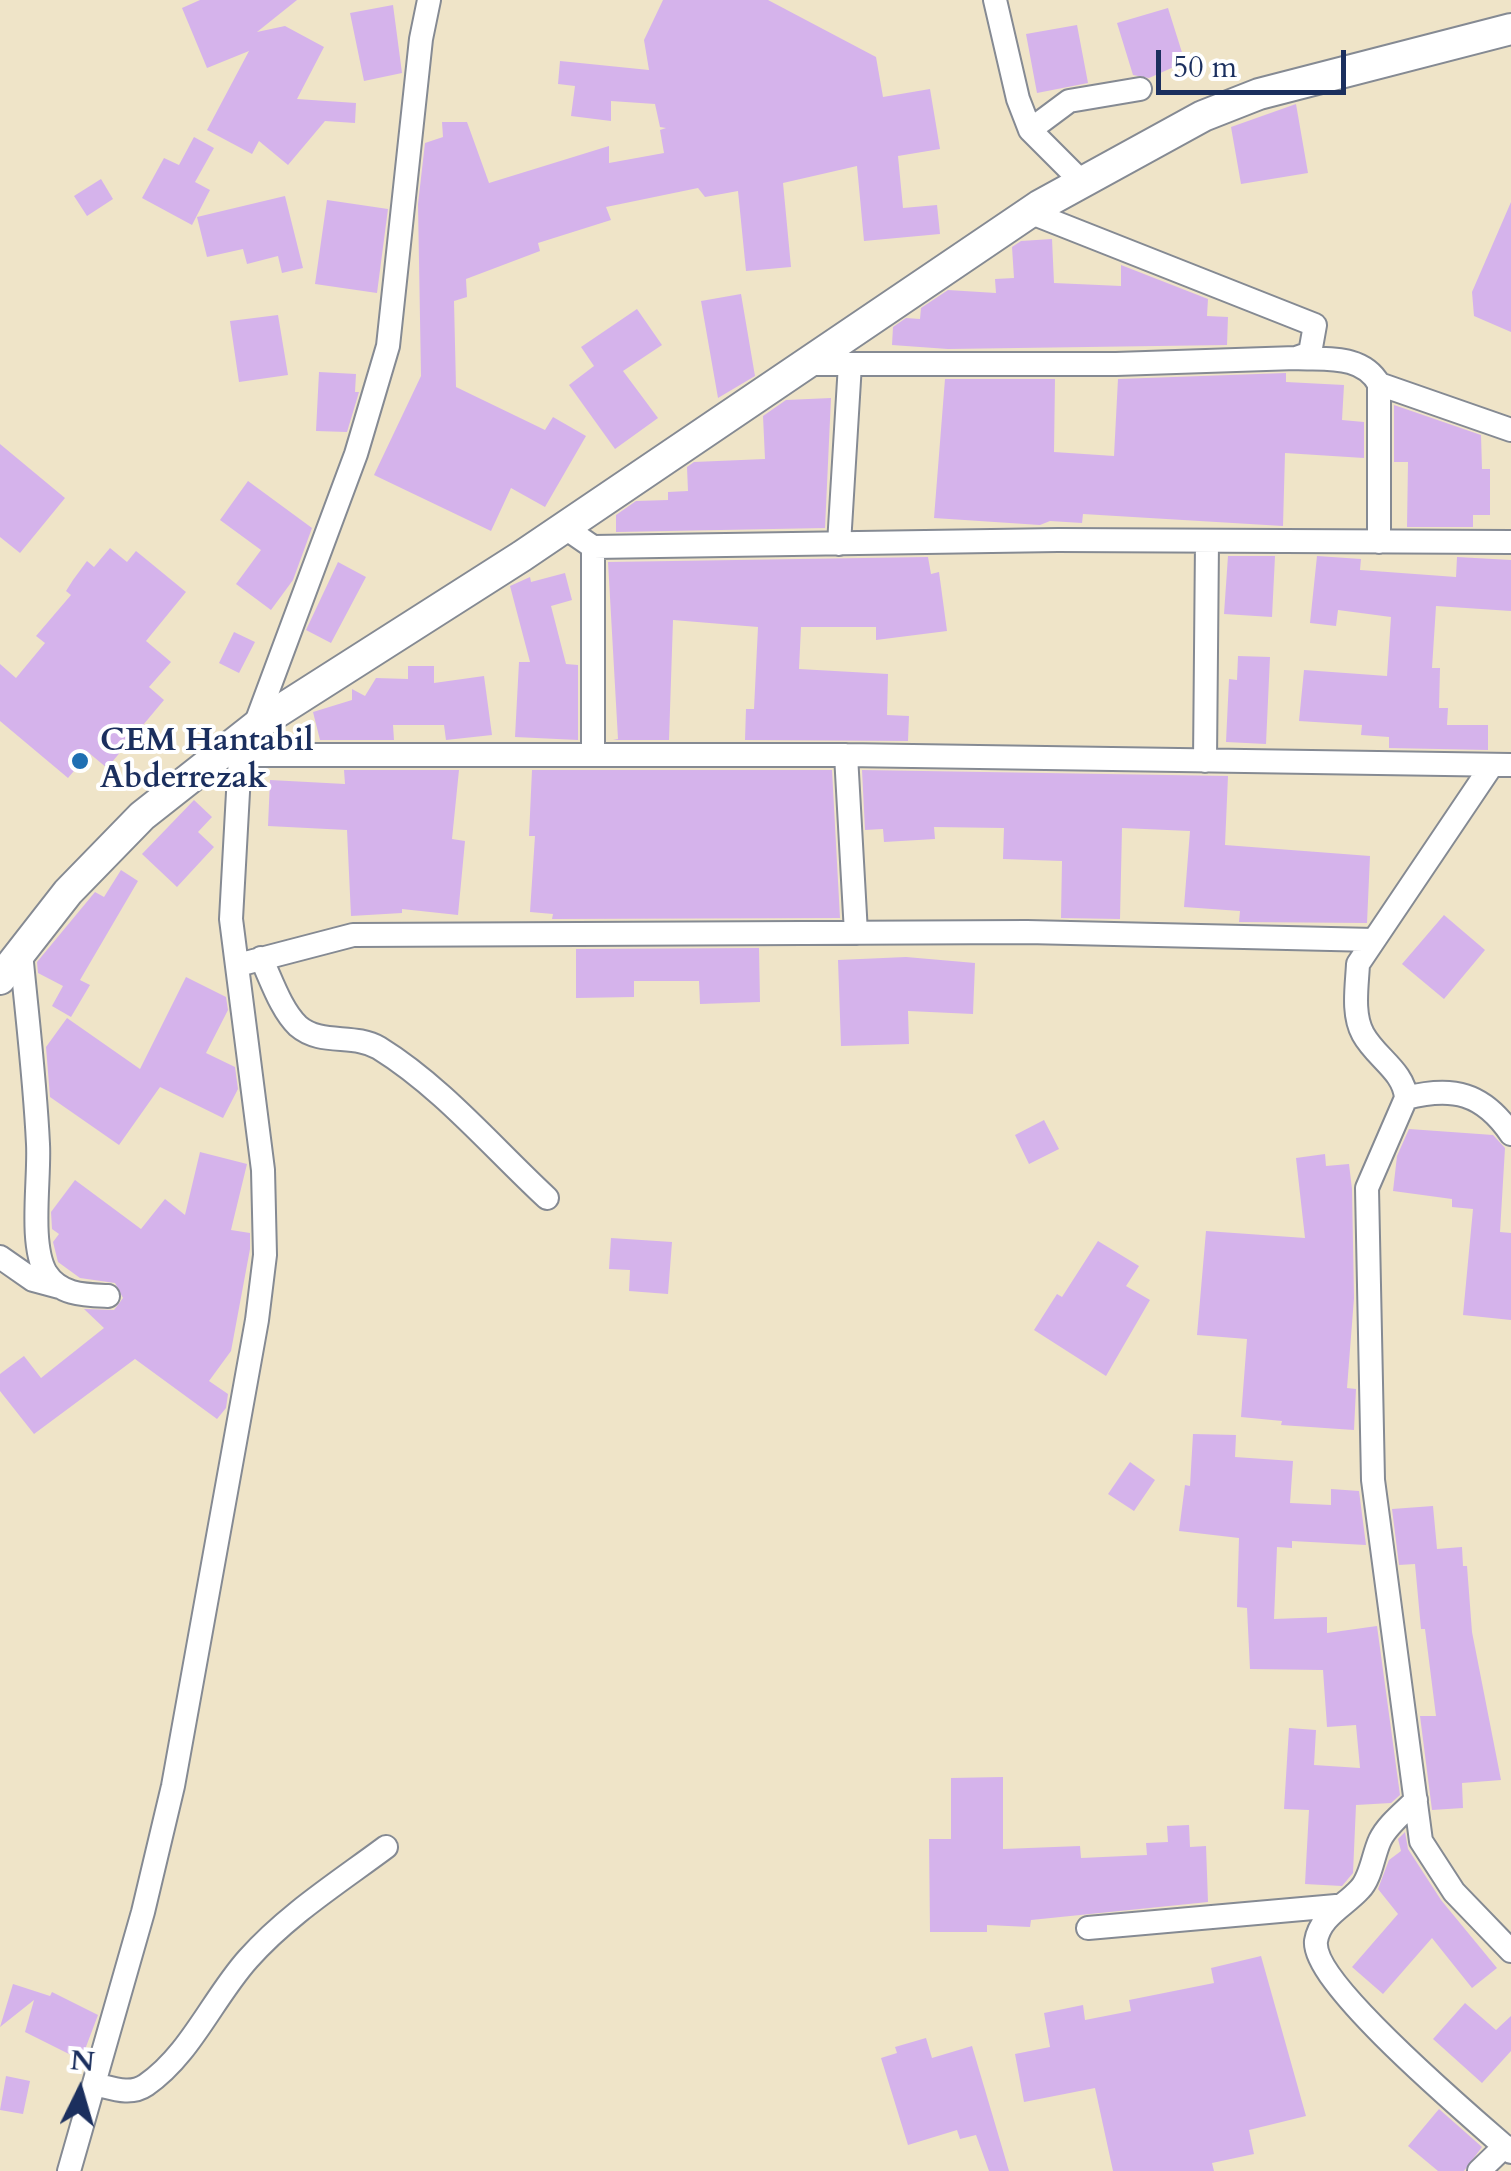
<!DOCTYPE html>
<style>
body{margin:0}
#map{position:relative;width:1511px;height:2171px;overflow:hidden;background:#efe4c8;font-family:Cardo,serif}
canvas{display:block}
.north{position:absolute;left:30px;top:2041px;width:100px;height:100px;-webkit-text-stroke:8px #fff;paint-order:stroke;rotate:5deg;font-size:28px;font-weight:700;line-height:40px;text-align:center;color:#1b2f5e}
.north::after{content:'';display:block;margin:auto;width:35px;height:45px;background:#1b2f5e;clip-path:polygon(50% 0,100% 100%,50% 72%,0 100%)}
.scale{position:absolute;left:1156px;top:50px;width:190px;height:45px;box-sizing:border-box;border:5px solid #1b2f5e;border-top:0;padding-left:12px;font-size:30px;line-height:35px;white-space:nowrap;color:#1b2f5e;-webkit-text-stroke:8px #fff;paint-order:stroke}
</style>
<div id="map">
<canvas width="1511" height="2171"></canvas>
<div class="north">N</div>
<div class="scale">50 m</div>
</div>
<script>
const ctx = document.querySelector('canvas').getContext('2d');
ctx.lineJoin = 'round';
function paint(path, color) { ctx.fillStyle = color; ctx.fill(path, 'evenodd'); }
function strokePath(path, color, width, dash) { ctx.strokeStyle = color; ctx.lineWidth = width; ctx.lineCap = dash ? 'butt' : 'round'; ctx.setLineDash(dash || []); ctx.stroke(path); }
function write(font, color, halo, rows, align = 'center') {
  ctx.font = font + ' Cardo,serif'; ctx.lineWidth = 8; ctx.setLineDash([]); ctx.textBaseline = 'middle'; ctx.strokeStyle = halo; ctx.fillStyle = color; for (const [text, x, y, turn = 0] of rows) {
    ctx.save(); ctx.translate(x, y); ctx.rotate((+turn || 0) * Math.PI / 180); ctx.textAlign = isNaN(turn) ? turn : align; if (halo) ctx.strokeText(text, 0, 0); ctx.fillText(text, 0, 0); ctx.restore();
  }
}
const building = new Path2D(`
 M200,0H297L257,32L285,26L324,47L297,99L356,103L355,123L325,121L288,165L259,141L252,154L207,130L249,51L207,68L182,8Z
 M663,0H768L876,57L883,97L930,89L940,149L898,156L903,208L937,205L940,234L864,241L857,166L783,183L791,267L746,271L738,191L705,197L698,188L606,207L611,220L538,243L540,251L466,279L467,297L454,301L456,387L545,430L553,417L586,436L545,507L511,488L491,531L374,475L421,376L418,204L425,143L443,137L442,122H467L489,183L609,146V163L664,153L660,130L666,128L660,127L655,104L611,101V121L571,116L575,86L558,84L560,61L649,70L644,40Z
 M393,5L402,73L364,81L350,13Z
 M1168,8L1185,62L1149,78L1133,75L1117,23Z
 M1077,25L1088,83L1037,93L1026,34Z
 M1296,104L1308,173L1241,184L1231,127Z
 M194,137L214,148L195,182L210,190L192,225L142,198L164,158L179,165Z
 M101,179L113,199L87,216L74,196Z
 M285,196L303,268L282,273L278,256L247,264L243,249L207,257L197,217Z
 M327,200L388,209L377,293L315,284Z
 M1511,202V332L1474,316L1472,292Z
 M1052,239L1054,283L1121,286V265L1208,299L1207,316L1228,317L1227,345L948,349L892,345L893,327L906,318L920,319L921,308L948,290L996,293L995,279L1014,278L1012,247L1021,241Z
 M741,294L755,376L718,398L701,301Z
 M637,309L662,345L623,371L658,418L615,449L569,385L594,366L581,347Z
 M278,315L288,375L239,382L230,321Z
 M319,372L356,374L355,392H359L347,432L316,431Z
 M1286,373V382L1344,385L1342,420L1364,422V458L1285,453L1283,526L1083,514L1082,523L1050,521L1040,525L934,518L945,379H1055L1054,452L1114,456L1118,379Z
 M831,398L825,528L616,532V515L636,501L668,500V492L688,491L687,467L694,462L765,459L763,416L786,400Z
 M1394,405L1481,435L1482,469H1490V515H1473V527H1407L1408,462H1394Z
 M0,444L65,498L20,553L0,537Z
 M248,481L312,528L293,580L271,610L236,584L261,550L220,520Z
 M110,548L127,562L136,551L186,592L146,641L171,662L149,687L164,700L107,768L89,753L68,778L0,721V664L16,678L45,643L36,636L71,595L66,591L73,580L87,561L94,567Z
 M1228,556H1275L1272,617L1224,614Z
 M1317,556L1361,559L1360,570L1456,577L1457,557L1511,560V611L1436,606L1432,668H1440L1439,708H1448L1447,725H1488V750L1389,748V737L1361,735L1362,725L1299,721L1304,670L1387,676L1391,617L1338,610L1336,626L1310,623Z
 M928,557L931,574L939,572L947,631L876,640V627H801L799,669L888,674L887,715L909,716L908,741L745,740L746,709H754L758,627L673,620L669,740H613L618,739L608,562Z
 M338,562L366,577L331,643L306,630Z
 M565,573L572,600L551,606L566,664L578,665V740L515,737L519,662H530L510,586L530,577L531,582Z
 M234,632L255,642L239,673L219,663Z
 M1238,656L1270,657L1266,744L1226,742L1229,679L1237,680Z
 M408,666H434V683L484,676L492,735L446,740L444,725H393L394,740H320L313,712L352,700V689L365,696L376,678L408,679Z
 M344,770H459L452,839L465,841L458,915L402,909V913L351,916L347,830L268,826L270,780L345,784Z
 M532,770H832L840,918L552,919L553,914L530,912L535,836H529Z
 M862,770L1228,776L1225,845L1370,856L1367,923L1239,922L1240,911L1184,907L1190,831L1122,828L1120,919L1061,918L1062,861L1003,859L1004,828L934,827L935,839L884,842L883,829L865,830Z
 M194,800L212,817L198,832L214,847L177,887L142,854Z
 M121,870L138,881L80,980L90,985L71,1017L52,1006L63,986L38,973L37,962L95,892L104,897Z
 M1444,915L1485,950L1444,999L1402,964Z
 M759,948L760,1002L700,1004L699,981H634V997L576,998V949Z
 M906,957L975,963L973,1014L908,1011L909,1044L841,1046L838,960Z
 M186,977L226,997L228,1010L206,1053L235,1067L238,1089L223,1118L160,1087L119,1145L50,1097L46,1047L67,1018L140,1069Z
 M1044,1120L1059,1149L1029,1164L1015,1135Z
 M1409,1129L1493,1135L1505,1148L1500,1232L1511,1233V1320L1463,1315L1473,1209L1452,1207V1199L1393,1191L1397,1156Z
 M200,1152L247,1164L231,1230L250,1233V1249L231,1351L209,1381L228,1394L226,1408L217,1419L135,1359L34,1434L0,1391V1374L24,1356L41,1378L104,1328L84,1309L114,1310L123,1298L115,1283L80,1278L58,1262L53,1242L59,1234L52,1229L51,1212L75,1180L141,1229L165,1199L185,1215Z
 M1325,1154L1326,1166L1349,1164L1352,1189L1354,1298L1347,1388L1356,1389L1354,1430L1281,1425L1282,1421L1241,1417L1247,1339L1197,1335L1206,1231L1305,1238L1296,1158Z
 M611,1238L672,1242L668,1294L629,1291L630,1270L609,1269Z
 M1098,1241L1139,1266L1126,1286L1150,1300L1106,1376L1034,1330L1057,1294L1062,1297Z
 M1193,1434L1236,1435L1235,1457L1293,1461L1290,1503L1331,1505V1489L1359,1491L1366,1545L1292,1541V1548L1277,1547L1274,1619L1327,1617V1633L1377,1626L1400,1795L1391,1803L1356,1805L1353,1873L1342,1886L1305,1884L1309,1810L1284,1809L1289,1728L1316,1730L1314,1765L1360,1768L1356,1725L1327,1727L1323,1670L1250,1669L1247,1608L1237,1607L1239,1538L1179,1531L1185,1485L1190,1486Z
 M1130,1462L1155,1480L1134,1511L1108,1494Z
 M1433,1506L1437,1549L1462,1547L1463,1566H1467L1472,1632L1501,1780L1462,1783L1463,1808L1432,1810L1420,1716H1436L1425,1629H1421L1415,1564L1399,1565L1392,1509Z
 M1003,1777V1849L1080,1846L1081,1858L1147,1855L1146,1843L1168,1842L1167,1826L1189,1825L1190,1847L1206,1846L1208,1902L1031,1920L1030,1927L987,1925V1932H930L929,1839H951V1778Z
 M1405,1832L1408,1849L1441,1900L1497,1968L1472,1988L1432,1938L1383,1994L1352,1967L1398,1914L1378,1889L1389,1860L1401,1851L1398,1839Z
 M1261,1956L1306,2116L1249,2130L1254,2154L1212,2163L1214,2171H1113L1095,2088L1024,2102L1015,2054L1050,2047L1044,2013L1083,2005L1085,2020L1131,2011L1129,2000L1214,1983L1211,1968Z
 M13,1984L50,1996L52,1992L98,2015L81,2060L25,2032L34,2000L0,2027Z
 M1465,2003L1496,2030L1511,2016V2051L1482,2083L1433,2039Z
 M926,2038L932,2058L972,2046L1009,2171H989L976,2135L960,2139L957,2130L908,2145L881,2058L897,2053L895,2047Z
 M6,2076L30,2081L23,2114L0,2110Z
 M1439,2109L1482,2147L1464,2171H1438L1408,2146Z`);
const minor = new Path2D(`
 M995,0L1018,99L1030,130L1082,182
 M1030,130L1069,101L1140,89
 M1296,358C1326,360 1362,354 1379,384V542
 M805,364H1116L1296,358L1310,353L1315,325L1029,212
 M1379,384L1511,430
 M564,527L593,547L1058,540L1511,542
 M839,544L850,364
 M254,728L356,454L388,346L421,39L429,0
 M239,755H846L1511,765
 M593,755V547
 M846,755L856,933
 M1205,761L1207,541
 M1492,765L1358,964C1357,986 1352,1014 1363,1034C1376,1058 1404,1071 1406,1098L1367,1188L1373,1480L1421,1841L1454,1892L1511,1951
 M21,952C27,1016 35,1080 38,1144C40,1179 29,1244 46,1273C60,1295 84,1295 108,1296
 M261,958C271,979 281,1010 298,1026C321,1046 354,1033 379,1048C442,1087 493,1148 547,1198
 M238,965L353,935L1027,932L1374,940
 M1406,1098C1453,1086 1483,1093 1511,1134
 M0,1257L33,1280L59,1287
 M1416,1800C1404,1812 1387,1825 1380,1840C1373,1855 1371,1878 1360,1889C1345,1906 1320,1916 1316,1941C1311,1983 1475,2120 1511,2152
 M1088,1928L1336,1906
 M94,2084C112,2088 130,2096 146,2085C190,2055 213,1998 248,1959C287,1915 339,1882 386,1847
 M69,2171L143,1912L173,1786L257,1320L265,1255L263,1170L231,919L241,738
 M1479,2171L1505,2146`);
const tertiary = new Path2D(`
 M0,979L68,892L142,816L260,723L522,556L1039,206L1203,116L1259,94L1511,29`);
const markers = [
 [80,761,10,"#1f6fb2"]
];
const poiNames = [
 ["CEM Hantabil",100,743],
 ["Abderrezak",100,780]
];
paint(building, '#d5b3eb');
strokePath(minor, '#858a93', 26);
strokePath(tertiary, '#858a93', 34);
strokePath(minor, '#fff', 22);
strokePath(tertiary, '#fff', 30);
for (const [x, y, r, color] of markers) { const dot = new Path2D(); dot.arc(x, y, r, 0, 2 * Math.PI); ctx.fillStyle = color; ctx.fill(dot); strokePath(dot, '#fff', 4); }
write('bold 32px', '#1b2f5e', '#fff', poiNames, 'left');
</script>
